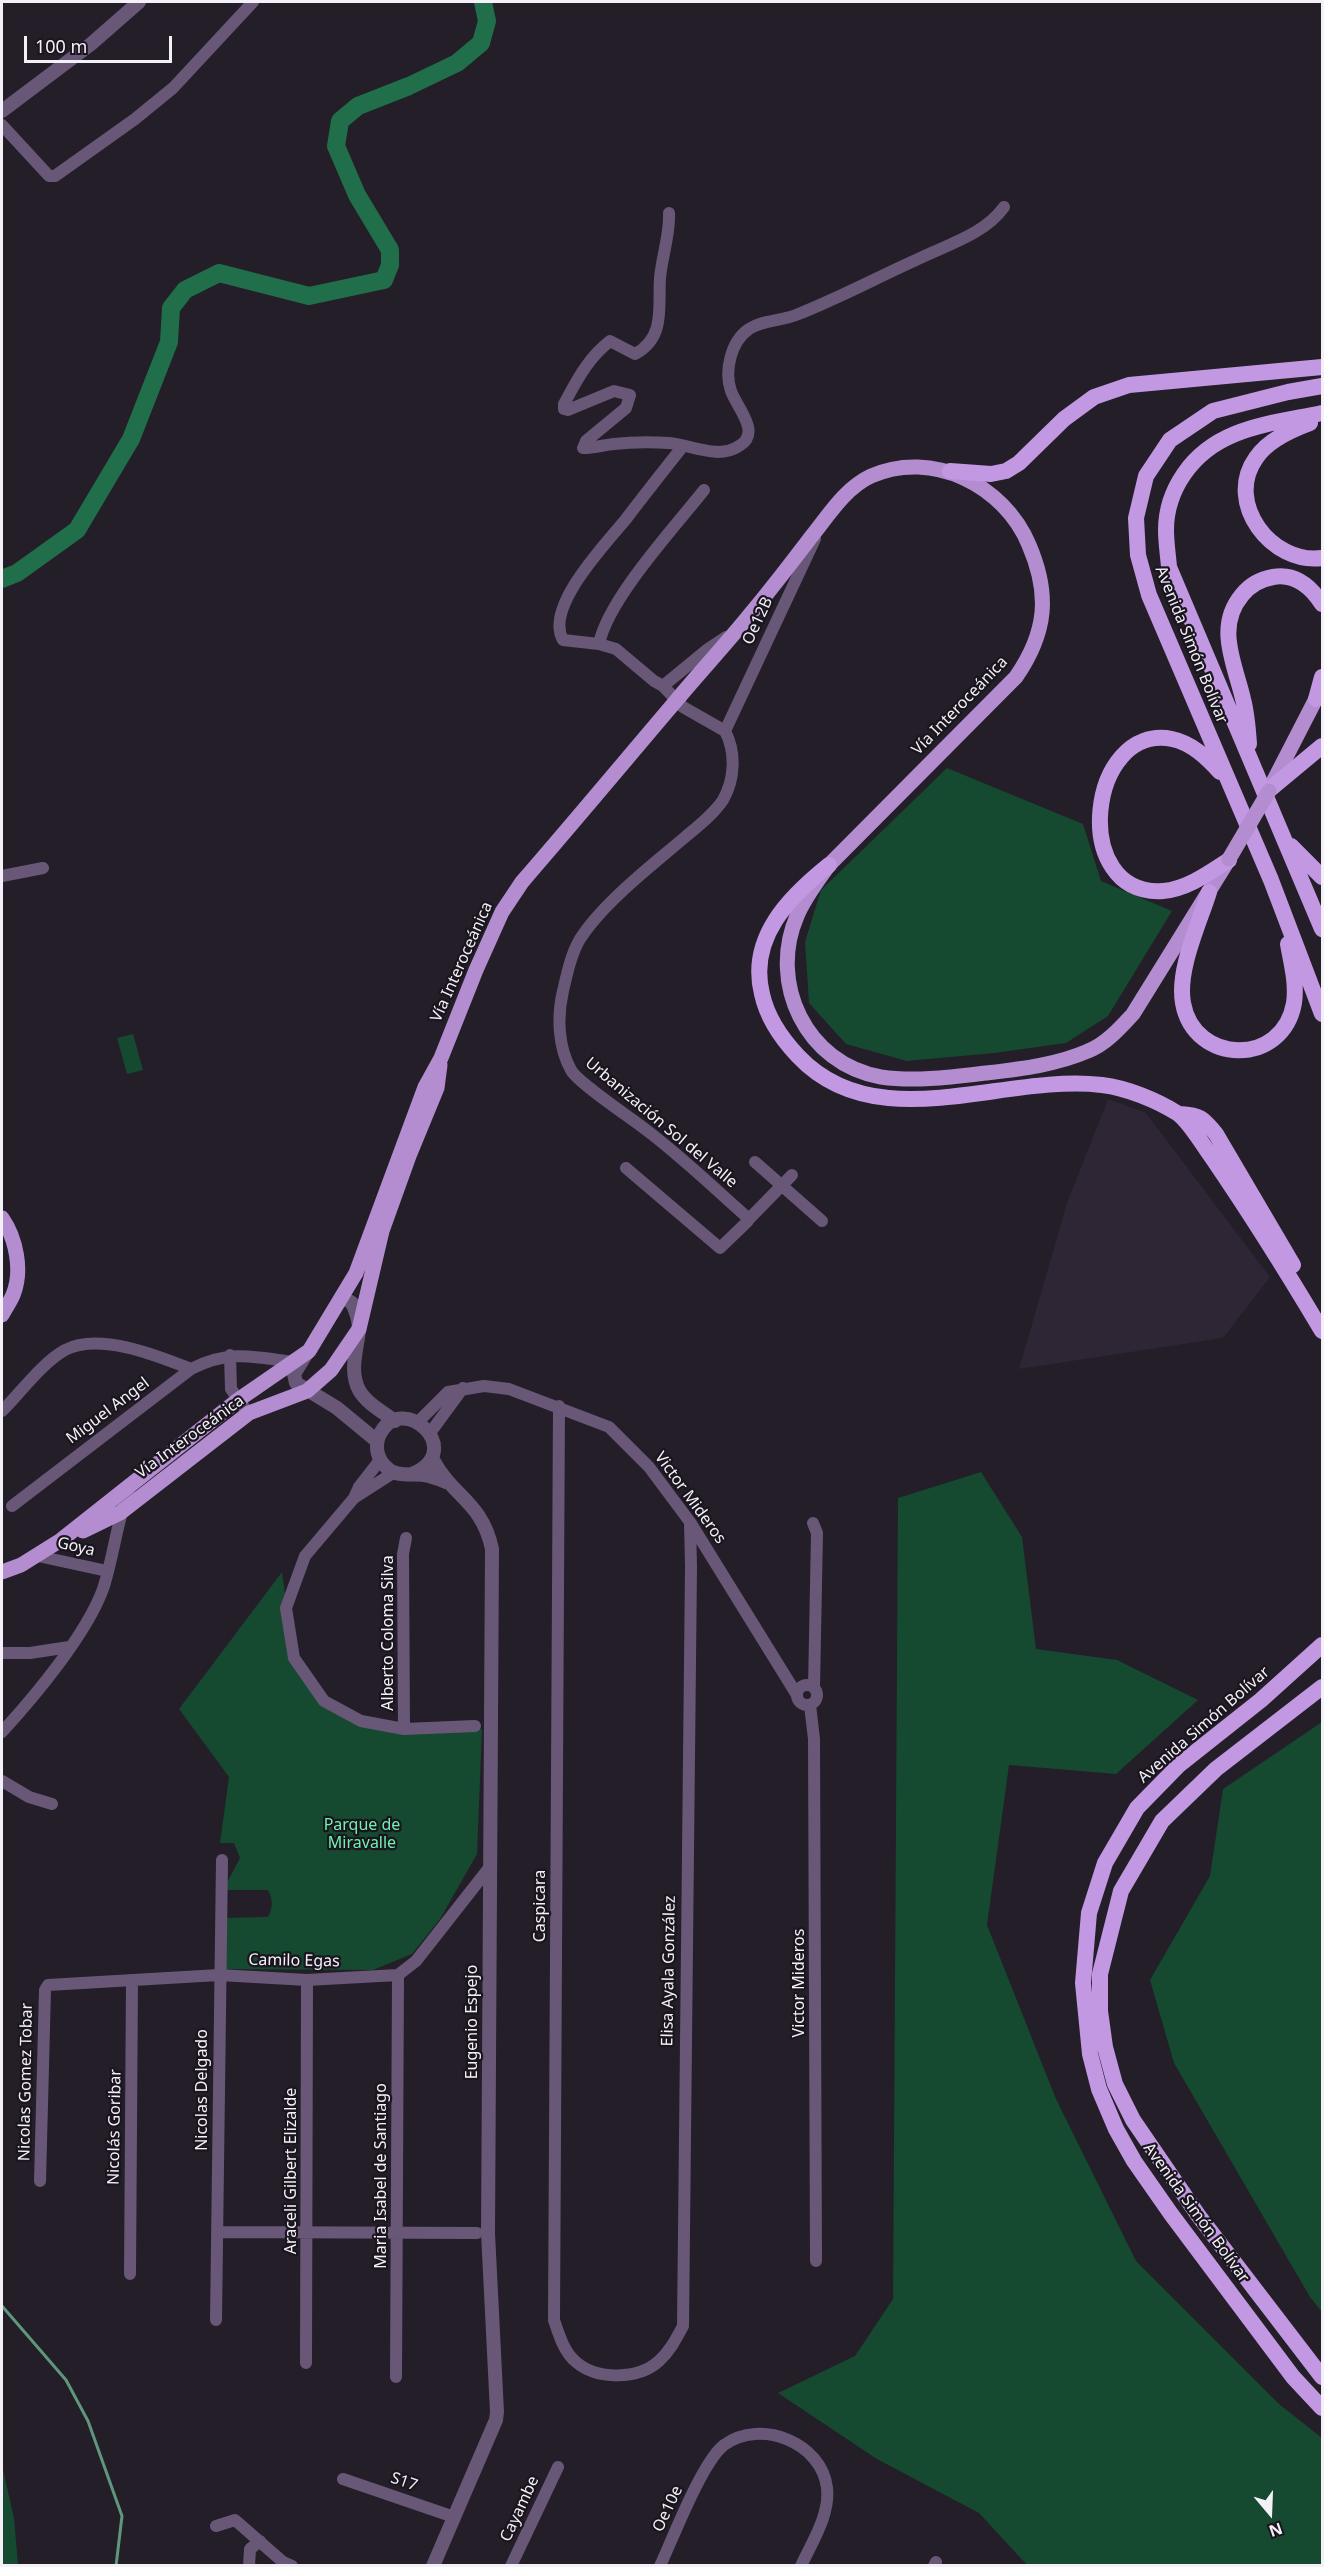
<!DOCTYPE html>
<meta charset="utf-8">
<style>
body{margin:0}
#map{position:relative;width:1324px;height:2567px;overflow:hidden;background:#231e28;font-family:"Noto Sans",sans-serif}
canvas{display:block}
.frame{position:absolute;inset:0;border:3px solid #f3f0f7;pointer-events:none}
.north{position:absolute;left:1240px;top:2483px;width:60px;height:60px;-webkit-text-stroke:4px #1a151e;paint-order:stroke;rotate:161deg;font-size:16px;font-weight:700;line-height:24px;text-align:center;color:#f3f0f7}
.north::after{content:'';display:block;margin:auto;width:21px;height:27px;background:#f3f0f7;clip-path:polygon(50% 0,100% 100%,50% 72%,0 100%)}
.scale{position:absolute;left:24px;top:36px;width:148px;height:27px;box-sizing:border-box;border:3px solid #f3f0f7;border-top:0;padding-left:8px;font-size:18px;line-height:21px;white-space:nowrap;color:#f3f0f7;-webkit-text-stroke:4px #1a151e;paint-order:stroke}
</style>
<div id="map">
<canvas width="1324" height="2567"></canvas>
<div class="frame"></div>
<div class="north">N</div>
<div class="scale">100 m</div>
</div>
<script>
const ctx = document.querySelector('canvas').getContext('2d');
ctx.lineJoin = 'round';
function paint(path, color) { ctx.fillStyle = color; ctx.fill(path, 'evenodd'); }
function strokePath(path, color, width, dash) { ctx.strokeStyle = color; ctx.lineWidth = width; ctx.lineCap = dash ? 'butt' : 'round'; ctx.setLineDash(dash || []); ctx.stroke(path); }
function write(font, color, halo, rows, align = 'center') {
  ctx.font = font + ' "Noto Sans",sans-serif'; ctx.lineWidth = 4.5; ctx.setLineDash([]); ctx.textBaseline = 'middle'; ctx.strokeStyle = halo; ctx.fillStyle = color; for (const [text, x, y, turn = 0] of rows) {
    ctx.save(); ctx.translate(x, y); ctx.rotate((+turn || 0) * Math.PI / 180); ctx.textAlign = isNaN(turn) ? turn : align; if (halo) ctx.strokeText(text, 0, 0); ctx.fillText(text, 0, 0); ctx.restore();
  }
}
const built = new Path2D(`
 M1108,1099L1146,1113L1270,1277L1223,1338L1019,1369L1067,1203Z`);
const green = new Path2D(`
 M947,768L1083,824L1101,881L1172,911L1108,1016L1066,1043L994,1053L907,1061L846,1044L809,1003L805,942L821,890Z
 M133,1034L143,1070L127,1074L117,1038Z
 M981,1472L1022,1537L1036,1649L1117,1660L1198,1700L1116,1774L1009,1765L987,1925L1056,2099L1136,2261L1279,2404L1322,2438V2565H1027L979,2513L877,2459L778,2393L855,2356L893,2299L898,1498Z
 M282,1572L293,1655L321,1697L359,1720L404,1732L482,1729L477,1854L440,1919L412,1954L373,1970L224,1969L222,1918L268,1917C273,1907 273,1900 268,1890H223L240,1858L234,1843H220L229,1777L179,1709Z
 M1322,1722V2312L1310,2297L1174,2063L1150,1980L1210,1876L1223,1789Z
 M2,2465L14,2518L18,2565H2Z`);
const stream = new Path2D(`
 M2,2306L66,2380L88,2421L122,2516L116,2566`);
const river = new Path2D(`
 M2,579L17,573L77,530L131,439L169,342L171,308L185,290L219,273L309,296L384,280L390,265V250L357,195L336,146L340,121L358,106L409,86L457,63L481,43L487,21L483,2`);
const minor = new Path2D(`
 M2,125L49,176H55L135,119L173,88L253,2
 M669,213C670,235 662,256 660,278C658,307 666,337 635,354L610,341C588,358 577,380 564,404V409L568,410L614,391L630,395L626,408L586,441L583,448C594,448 604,445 614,444C632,442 651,442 669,443C692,445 718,460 739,446C762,433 737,408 731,391C724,371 731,341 749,329C762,320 781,321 796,315C837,299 876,278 916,260C946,245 984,235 1004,207
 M683,446C664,470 645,494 626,519C606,544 544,607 563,640L599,644L616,649L654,681L663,686L683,707L725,731
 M599,644C608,599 675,527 704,490
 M663,686L708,649L726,637
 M725,731L815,539
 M2,876L43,868
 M755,1162L822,1221
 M626,1168L720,1248L748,1221V1218C714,1188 681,1156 645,1129C631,1118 577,1082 571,1070C558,1047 557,1016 563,991C567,974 571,954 580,939C603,903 651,866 684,838C697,827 713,815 723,800C735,779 736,752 725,731
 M749,1219L792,1175
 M230,1355L231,1389L248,1413
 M559,1406L554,2320C559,2335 564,2352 576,2362C597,2380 638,2380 659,2361C670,2351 676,2339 683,2326L691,1567L690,1522
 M2,1411C20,1393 43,1362 65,1350C100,1332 158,1356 191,1369
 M418,1422L448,1392L484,1386L509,1389L609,1427L649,1467L690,1522L797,1695
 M430,1433L463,1388
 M380,1460L359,1487L354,1498L305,1556L286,1608L294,1658L324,1701L361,1721L404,1729L475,1726
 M354,1498L393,1473
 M12,1506L191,1369C227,1350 253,1356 292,1362
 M813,1523L817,1533L814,1688
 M38,1556L107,1571
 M2,1653H30L69,1647
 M797 1695a10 10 0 1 1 20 0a10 10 0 1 1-20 0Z
 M810,1705L814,1739L816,2261
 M404,1729L403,1554L406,1538
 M2,1732C35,1696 86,1635 103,1589C114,1555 117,1520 130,1486
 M2,1781L29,1797L52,1804
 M40,2181L45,1990L48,1985L219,1975L307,1980L398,1975L416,1961L489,1868
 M219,2232L477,2233
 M130,2274L132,1980
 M216,2320L222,1860
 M306,2363L307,1980
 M396,2377L398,1975
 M343,2479L454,2517
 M216,2526L235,2520L283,2562L292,2566
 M249,2566L250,2549L260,2541
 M511,2566L558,2467
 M660,2566C673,2538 702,2462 724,2445C761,2418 822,2443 827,2488C830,2515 812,2542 801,2566
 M934,2566L936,2562`);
const tertiary = new Path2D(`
 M2,111L91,44L139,2
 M342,1297L352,1303C356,1311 359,1320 359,1330C357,1350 349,1371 359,1390C366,1403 383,1412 395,1421
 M307,1353L294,1374L296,1383L337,1408L377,1441
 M432,1458C452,1497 482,1501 492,1549L488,2233L497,2412L496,2420L433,2566
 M412,1474C469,1451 400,1388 379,1436C375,1446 377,1458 385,1466C395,1478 410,1473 424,1475C431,1476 439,1479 446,1482`);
const primary = new Path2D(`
 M1270,788L1321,689
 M2,1218C16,1238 23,1271 13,1295C10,1302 5,1309 2,1315
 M83,1531L120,1513L249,1413L307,1391L331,1370L359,1329L382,1231L409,1156L437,1088L440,1065
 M2,1572L21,1565L61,1540L238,1400L309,1351L356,1273L425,1087L441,1058L476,970L502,912L522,882C574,822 624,762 675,702C700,672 727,643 752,612C772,588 792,562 811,537C828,516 845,488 871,476C932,449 1004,485 1029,545C1050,594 1047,632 1016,677L829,865C817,882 805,897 797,916C768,983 806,1064 881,1077C915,1082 952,1077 986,1073C1020,1069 1056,1065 1088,1051C1106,1044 1120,1028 1133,1014L1229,859`);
const trunk = new Path2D(`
 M1322,386L1288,392L1213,411L1170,440L1146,476L1136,518L1138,555L1149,595L1271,880L1322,1014
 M1322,413C1271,424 1216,427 1184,474C1173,490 1166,510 1166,530C1166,542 1168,555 1169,567L1322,929
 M1310,423C1291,430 1268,440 1256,458C1224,503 1272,565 1322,558
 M950,471L991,474L1006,471L1019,463L1064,419L1094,397L1129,385L1322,367
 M1316,699L1322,677
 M1249,744C1248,729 1247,714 1243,699C1235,664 1215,627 1242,595C1250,585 1261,579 1273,577C1295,573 1311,587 1322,604
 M1220,772C1207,758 1192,743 1172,739C1088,722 1068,897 1163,891C1187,889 1209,873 1229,860
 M1269,790L1322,746
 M1291,846L1322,877
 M829,865C789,897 748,938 762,994C767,1017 781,1038 798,1056C877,1140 1003,1073 1102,1085C1127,1088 1156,1100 1177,1113C1188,1120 1203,1145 1211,1156C1250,1213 1287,1272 1322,1331
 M1209,892C1199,924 1177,970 1183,1003C1194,1065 1283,1067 1294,1003C1297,983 1291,962 1288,944
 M1180,1114C1200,1115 1203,1118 1216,1134L1293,1265
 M1322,1645L1261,1700L1179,1765L1137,1808L1105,1863L1089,1913L1083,1983L1090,2054L1099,2089L1116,2129L1134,2161L1171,2214L1293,2377L1322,2408
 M1322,1687L1216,1769L1162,1821L1121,1891L1100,1974V2011L1105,2047L1115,2084L1133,2120L1198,2215L1322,2377`);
const primaryBridge = new Path2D(`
 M1229,859L1269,791`);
const streetNames = [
 ["Oe12B",758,621,-65],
 ["Avenida Simón Bolívar",1191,645,68],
 ["Vía Interoceánica",960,706,-46],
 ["Vía Interoceánica",462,962,-66],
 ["Urbanización Sol del Valle",661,1123,40],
 ["Miguel Angel",108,1411,-37],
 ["Vía Interoceánica",190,1437,-36],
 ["Victor Mideros",690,1498,54],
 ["Goya",76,1547,13],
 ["Alberto Coloma Silva",388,1633,-90],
 ["Avenida Simón Bolívar",1204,1725,-41],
 ["Caspicara",540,1906,-90],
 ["Camilo Egas",294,1961,1],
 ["Elisa Ayala González",669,1971,-89],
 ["Victor Mideros",799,1983,-90],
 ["Eugenio Espejo",472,2022,-90],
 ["Nicolas Gomez Tobar",26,2082,-89],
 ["Nicolas Delgado",202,2090,-90],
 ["Nicolás Goribar",115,2127,-89],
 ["Araceli Gilbert Elizalde",291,2171,-90],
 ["Maria Isabel de Santiago",381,2176,-90],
 ["Avenida Simón Bolívar",1196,2213,54],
 ["S17",404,2482,19],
 ["Cayambe",520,2509,-65],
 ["Oe10e",668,2509,-65]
];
const parkNames = [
 ["Parque de",362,1825],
 ["Miravalle",362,1843]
];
paint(built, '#2e2535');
paint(green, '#154930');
strokePath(stream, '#5f967e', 3);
strokePath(river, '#206f4a', 18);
strokePath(minor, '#695777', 12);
strokePath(tertiary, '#695777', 14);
strokePath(primary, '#b38dd0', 15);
strokePath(trunk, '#c298e2', 16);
strokePath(primaryBridge, '#b38dd0', 15);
write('16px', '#f3f0f7', '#1a151e', streetNames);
write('16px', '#6ef3af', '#1a151e', parkNames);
</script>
